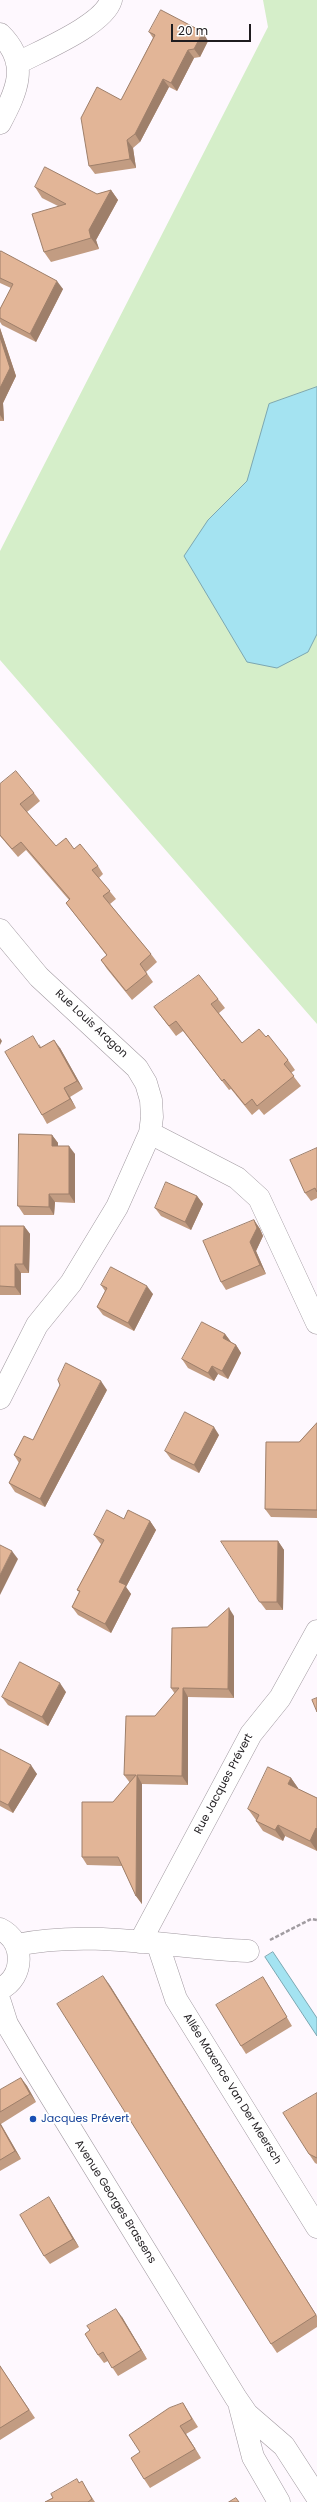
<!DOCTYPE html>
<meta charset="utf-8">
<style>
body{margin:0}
#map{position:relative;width:317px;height:2502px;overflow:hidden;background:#fef8fe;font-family:Poppins,sans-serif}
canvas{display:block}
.scale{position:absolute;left:171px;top:24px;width:80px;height:18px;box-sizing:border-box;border:2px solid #1f1c1f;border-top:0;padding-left:5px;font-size:12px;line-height:14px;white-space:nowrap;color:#1f1c1f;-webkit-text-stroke:3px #fff;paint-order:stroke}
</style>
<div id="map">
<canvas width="317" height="2502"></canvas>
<div class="scale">20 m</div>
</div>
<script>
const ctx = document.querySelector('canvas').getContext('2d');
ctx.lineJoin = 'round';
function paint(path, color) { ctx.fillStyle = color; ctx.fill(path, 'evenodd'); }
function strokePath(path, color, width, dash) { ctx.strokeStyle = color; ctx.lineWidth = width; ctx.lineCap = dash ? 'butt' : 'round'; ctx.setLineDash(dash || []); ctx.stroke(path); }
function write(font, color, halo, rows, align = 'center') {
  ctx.font = font + ' Poppins,sans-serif'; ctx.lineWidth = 4; ctx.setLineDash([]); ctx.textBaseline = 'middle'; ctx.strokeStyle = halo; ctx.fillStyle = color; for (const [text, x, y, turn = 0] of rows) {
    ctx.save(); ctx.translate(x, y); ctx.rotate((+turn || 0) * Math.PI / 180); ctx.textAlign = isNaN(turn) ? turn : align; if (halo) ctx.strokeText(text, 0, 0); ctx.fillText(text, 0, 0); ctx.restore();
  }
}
const green = new Path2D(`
 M263,0H317V1024L0,660V551L268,27Z`);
const water = new Path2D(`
 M317,387V634L308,652L277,668L247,662L184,556L208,520L247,481L269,404Z
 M273,1952L317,2018V2036L265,1957Z`);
const path = new Path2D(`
 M270,1940L311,1919L317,1920`);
const street = new Path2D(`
 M0,34C30,63 17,91 0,123
 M18,63C40,51 104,25 111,0
 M0,930L39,977L137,1068L146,1083L151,1100L152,1117L150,1133L117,1207L71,1283L37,1325L0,1398
 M150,1133L237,1178L259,1198L317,1323
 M0,1929C25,1941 25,1977 0,1989
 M140,1942L251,1734L280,1698L317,1631
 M16,1945C93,1929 171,1948 248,1951
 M158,1945L176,1999L317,2227
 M0,2002L7,2024L29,2061L236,2398L247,2414L284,2446L317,2497
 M240,2407L253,2457L279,2502`);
const wall = new Path2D(`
 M149,32L208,41L200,57L194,58L177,91L169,87L140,142L133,148L136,168L95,174L89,166L153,38Z
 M35,187L97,194L111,190L118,200L96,240L99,249L51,262L44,252L58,206L42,198Z
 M0,253L63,289L36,342L2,325L0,322V309L11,288L0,283Z
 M0,328L16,376L3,403L4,421H0Z
 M0,784L34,793L40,801L27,812L56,846L74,849L98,866L103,874L99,878L116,899L110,904L151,954L157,962L146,972L153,982L132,1000L107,969L101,960L107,956L66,903L69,900L26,850L18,857L0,836Z
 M218,999L225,1008L219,1013L242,1043L266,1037L288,1060L295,1070L291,1073L301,1086L264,1115L259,1109L252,1115L231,1089L229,1090L183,1031L176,1036L154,1007Z
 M39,1044L41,1047L60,1048L83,1089L70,1097L76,1108L47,1124L42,1115Z
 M52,1135L58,1143V1146L75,1154V1203L55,1202L54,1215H24L18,1206Z
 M317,1148V1198L311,1201L305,1193Z
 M197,1196L203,1204L191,1230L161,1216L155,1208Z
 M254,1220L260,1229L263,1236L256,1251L266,1274L226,1290L221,1282Z
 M0,1226H24L30,1234L29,1273H21V1295H0Z
 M101,1285L153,1294L134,1331L103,1315L97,1307L105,1291Z
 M225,1334L231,1342L236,1345L241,1353L228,1379L218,1374L214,1381L188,1368L182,1359Z
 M107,1390L45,1507L15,1492L9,1483L19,1463L14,1455L33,1440Z
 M317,1423V1518L271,1517L265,1509L299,1442Z
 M219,1435L199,1473L171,1459L165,1451Z
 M124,1519L150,1521L156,1530L126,1587L131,1594L111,1633L78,1615L72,1607L79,1592L77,1590L101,1544L100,1543L94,1535Z
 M278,1541L284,1550L283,1610H266L260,1602Z
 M234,1616V1698L188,1697V1785L142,1784V1904L136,1896L122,1866L87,1865L82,1857L113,1802L130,1783L124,1775L155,1716L175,1694L171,1688L207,1627Z
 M66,1692L48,1726L8,1705L2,1697Z
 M0,1749L37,1774L13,1813L0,1806Z
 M291,1778L298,1788V1789L317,1798V1851L285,1836L283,1841L263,1831L256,1821V1820L248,1809Z
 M263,1977L268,1985L292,2026L246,2054L241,2046Z
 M109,1984L317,2316V2327L277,2353L271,2344Z
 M21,2078L27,2086L36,2102L1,2124L21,2159L0,2171V2090Z
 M317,2093V2164L315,2163L309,2154Z
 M54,2205L79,2247L50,2264L44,2256Z
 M122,2317L147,2359L118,2376L108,2361L104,2363L98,2355Z
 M0,2366L35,2418L0,2440Z
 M183,2403L198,2427L186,2434L201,2458L150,2488L144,2479L140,2452Z
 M79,2482L87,2490L95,2502H45Z`);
const shadedWall = new Path2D(`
 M203,32L208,41L200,57L194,49Z
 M188,50L194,58L177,91L171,83Z
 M163,79L169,87L140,142L135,134Z
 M127,140L133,148L136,168L130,159Z
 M111,190L118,200L96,240L99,249L91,238L89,230Z
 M57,281L63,289L36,342L30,334Z
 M0,328L16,376L3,403L4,421L0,415Z
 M0,1038L2,1041L0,1045Z
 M54,1040L60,1048L83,1089L77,1081Z
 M64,1088L70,1097L76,1108L70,1099Z
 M52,1135L58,1143V1154L52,1146Z
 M69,1146L75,1154V1203L69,1194Z
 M49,1194L55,1202L54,1215L49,1207Z
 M197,1196L203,1204L191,1230L185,1222Z
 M254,1220L260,1229L263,1236L256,1251L266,1274L260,1265L250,1242Z
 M24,1226L30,1234L29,1273L23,1264Z
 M15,1264L21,1273V1295L15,1287Z
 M147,1286L153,1294L134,1331L128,1323Z
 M225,1334L231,1342L229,1346L223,1338Z
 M236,1345L241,1353L228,1379L222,1371Z
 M212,1366L218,1374L214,1381L208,1373Z
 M101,1381L107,1390L45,1507L40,1499Z
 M214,1427L219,1435L199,1473L194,1465Z
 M150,1521L156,1530L126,1587L131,1594L111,1633L105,1624L119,1582Z
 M278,1541L284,1550L283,1610L277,1602Z
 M12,1551L18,1559L0,1595V1575Z
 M229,1608L234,1616V1698L228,1689Z
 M60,1683L66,1692L48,1726L42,1717Z
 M183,1688L188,1697V1785L182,1776Z
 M31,1765L37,1774L13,1813L8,1805Z
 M137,1775L142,1784V1904L136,1896Z
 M291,1778L298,1788L295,1794L288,1784Z
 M278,1825L285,1836L283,1841L275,1830Z
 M316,1828L317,1829V1851L310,1841Z
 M103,1976L109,1984L317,2317Z
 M21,2078L27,2086L36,2102L30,2094Z
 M0,2123L21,2159L15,2151L0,2124Z
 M49,2197L54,2205L79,2247L73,2239Z
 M116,2309L122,2317L147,2359L141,2350Z
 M180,2426L186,2434L201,2458L195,2449Z`);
const building = new Path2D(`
 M161,10L203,32L194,49L188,50L171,83L163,79L135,134L127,140L130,159L89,166L81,118L97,87L121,100L155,35L149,32Z
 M45,167L97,194L111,190L89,230L91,238L44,252L32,214L66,204L35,187Z
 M1,251L57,281L30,334L0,318V309L13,284L0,278V253Z
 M0,337L10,368L0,388Z
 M16,771L34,793L20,804L56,846L66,838L74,849L80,844L98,866L92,870L110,891L103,896L151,954L140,964L147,974L126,991L101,960L107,955L66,903L70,899L21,842L12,849L0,835V784Z
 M199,975L218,999L211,1004L242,1043L259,1029L266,1037L268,1035L288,1060L284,1064L294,1076L257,1106L252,1099L245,1105L224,1079L222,1081L176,1021L169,1026L154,1007Z
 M33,1036L40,1048L54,1040L77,1081L64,1088L70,1099L42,1115L5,1052Z
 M19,1134L52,1135V1146H69V1194H49V1207L18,1206Z
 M317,1148V1192L315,1188L305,1193L290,1160Z
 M166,1182L197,1196L185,1222L155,1208Z
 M254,1220L257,1228L250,1242L260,1265L221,1282L203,1241Z
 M0,1226H24L23,1264H15V1287L0,1286Z
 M111,1267L147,1286L128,1323L97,1307L107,1288L101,1285Z
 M202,1322L225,1334L223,1338L236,1345L222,1371L212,1366L208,1373L182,1359Z
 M66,1363L101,1381L40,1499L9,1483L21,1459L14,1455L24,1436L33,1440L60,1385L58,1380Z
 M185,1412L214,1427L194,1465L165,1451Z
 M317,1423V1510L265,1509L266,1442H299Z
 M107,1510L124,1519L128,1510L150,1521L119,1582L126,1585L105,1624L72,1607L80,1591L77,1590L104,1540L94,1535Z
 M221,1541H278L277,1602H260Z
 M0,1545L12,1551L0,1575Z
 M229,1608L228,1689L183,1688L182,1776L137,1775L136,1896L118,1857H82V1802H113L136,1775H124L126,1716H155L179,1688H171L172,1628L207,1627Z
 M20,1662L60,1683L42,1717L2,1697Z
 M317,1698V1712L312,1700Z
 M0,1749L31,1765L8,1805L0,1801Z
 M268,1767L291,1778L288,1784L317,1798V1829L316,1828L310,1841L278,1825L275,1830L256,1821L259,1815L248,1809Z
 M103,1976L316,2315L271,2344L57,2004Z
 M263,1977L287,2017L241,2046L216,2005Z
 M21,2078L30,2094L0,2112V2090Z
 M317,2093V2158L309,2154L283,2113Z
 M0,2124L15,2151L0,2160Z
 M49,2197L73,2239L44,2256L20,2215Z
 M116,2309L141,2350L112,2368L103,2352L98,2355L85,2334L90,2330L87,2326Z
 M0,2366L29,2410L0,2428Z
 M183,2403L192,2419L180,2426L195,2449L144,2479L131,2458L140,2452L129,2435L169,2408Z
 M77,2479L79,2483L82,2481L92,2499L88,2502H45L53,2498L51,2494Z
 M236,2498L239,2502H229Z`);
const markers = [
 [33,2119,4,"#1a4fb4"]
];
const streetNames = [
 ["Rue Louis Aragon",91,1024,43],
 ["Rue Jacques Prévert",224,1784,-62],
 ["Allée Maxence Van Der Meersch",232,2089,58],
 ["Avenue Georges Brassens",115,2202,58]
];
const transitNames = [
 ["Jacques Prévert",41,2119]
];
paint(green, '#d5eec9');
paint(water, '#a4e3f1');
strokePath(water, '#7ca7b2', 1);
strokePath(street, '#a29aa1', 23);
strokePath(path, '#a19ca1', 2.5, [4, 2]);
strokePath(street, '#fff', 22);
paint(wall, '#c29c82');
paint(shadedWall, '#9e7f6a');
paint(building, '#e2b597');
strokePath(building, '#9e7f6a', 1);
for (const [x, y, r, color] of markers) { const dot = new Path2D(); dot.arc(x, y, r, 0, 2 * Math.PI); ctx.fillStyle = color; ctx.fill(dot); strokePath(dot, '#fff', 1.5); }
write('11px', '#1f1c1f', '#fff', streetNames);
write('11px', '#164399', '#fff', transitNames, 'left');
</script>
